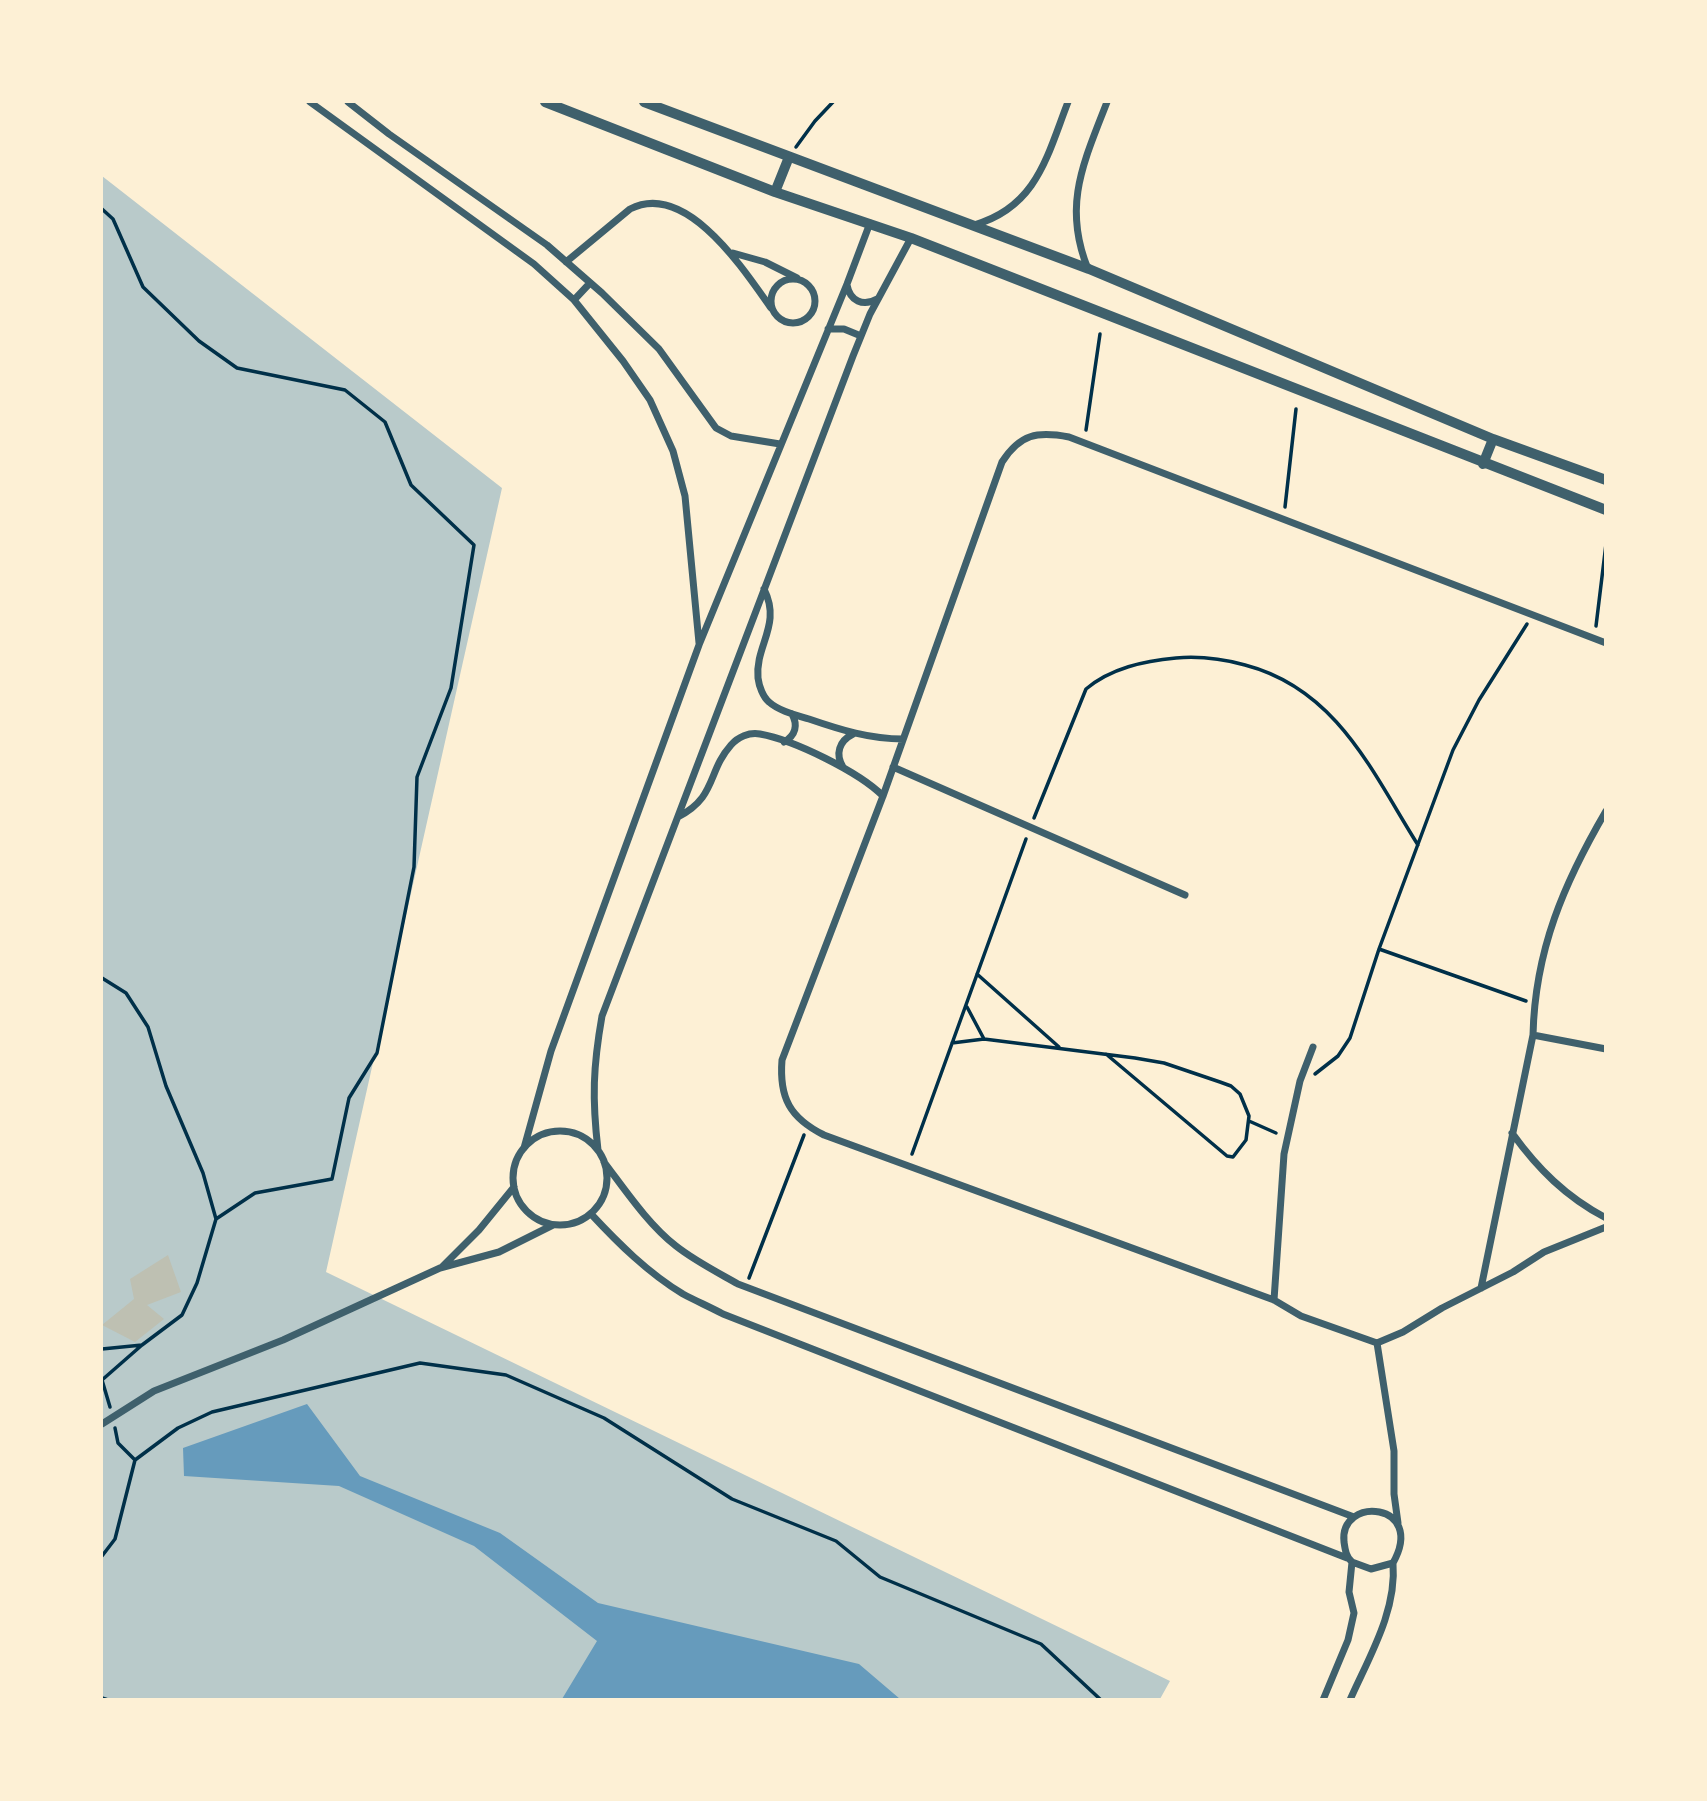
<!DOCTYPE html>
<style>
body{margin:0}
#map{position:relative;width:1707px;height:1801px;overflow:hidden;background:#fdf0d5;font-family:"Alegreya Sans",sans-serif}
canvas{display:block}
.frame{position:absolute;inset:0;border:103px solid #fdf0d5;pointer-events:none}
</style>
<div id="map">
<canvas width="1707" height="1801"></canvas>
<div class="frame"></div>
</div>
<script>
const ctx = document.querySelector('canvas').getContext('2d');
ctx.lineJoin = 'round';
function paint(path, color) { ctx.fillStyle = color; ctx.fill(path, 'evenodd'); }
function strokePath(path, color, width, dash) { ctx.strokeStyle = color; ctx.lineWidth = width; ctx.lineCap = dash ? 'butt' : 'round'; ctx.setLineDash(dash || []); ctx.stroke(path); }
const green = new Path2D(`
 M102,176L502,488L326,1272L1170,1681L1160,1699H102Z`);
const water = new Path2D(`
 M307,1404L360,1476L500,1533L598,1603L859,1664L900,1699H562L597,1641L474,1546L339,1486L184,1476L183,1448Z`);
const building = new Path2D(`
 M168,1255L181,1292L147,1305L164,1319L135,1342L102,1325L134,1299L130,1279Z`);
const path = new Path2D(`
 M796,147L815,121L833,102
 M102,209L113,219L143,287L199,341L237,368L345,390L385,422L411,485L474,545L451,688L417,777L414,867L377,1053L349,1098L332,1179L255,1193L216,1219
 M1086,430L1100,334
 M1285,507L1296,409
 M1596,626L1606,544
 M1034,818L1086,689C1111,668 1144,661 1176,658C1199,656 1223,659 1245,665C1337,689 1372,772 1418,845
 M1379,949L1526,1001
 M977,974L1059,1047
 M102,978L126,993L148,1027L166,1086L203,1173L216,1219L197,1283L182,1315L142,1345L102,1349
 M967,1007L984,1039
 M952,1043L984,1039L1135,1058L1164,1063L1220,1082L1231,1086L1240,1094L1249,1116L1246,1140L1233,1157L1227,1156L1106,1054
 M1315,1074L1338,1056L1350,1038L1379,949L1453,750L1479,700L1527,624
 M1249,1121L1276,1133
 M912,1154L1026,839
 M749,1278L804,1135
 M102,1380L110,1407
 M102,1380L142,1345
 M115,1428L118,1443L135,1460
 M102,1556L115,1539L135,1460L178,1428L212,1412L420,1363L506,1375L604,1418L732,1499L836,1541L880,1577L1041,1644L1101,1700
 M102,1698L108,1700`);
const minor = new Path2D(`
 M310,102L534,264L574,300L623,361L650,400L673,451L685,496L699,643
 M348,102L389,134L547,245L602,293L659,349L716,428L731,436L780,444
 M974,225C1037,207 1047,156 1068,102
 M733,253L765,262L797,278
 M566,262L630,209C686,180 744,270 771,308
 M1088,269C1062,205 1084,162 1107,102
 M771 301a22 22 0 1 1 44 0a22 22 0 1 1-44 0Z
 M847,285C850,301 863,307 877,299
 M574,300L590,283
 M828,329H844L861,336
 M764,589C782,625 755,645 758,678C759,686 763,697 769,702C779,711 796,715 809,719C841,730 870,739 903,739
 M1606,643L1069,437C1037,431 1020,434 1002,462L883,796L782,1060C779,1098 790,1118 824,1135L1274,1300L1301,1316L1377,1343L1403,1332L1442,1308L1513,1272L1544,1252L1606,1227
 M784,742C796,735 798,725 792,714
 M843,767C835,754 839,741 853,734
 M893,767L1185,895
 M678,817C717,797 707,772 731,745C738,737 749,732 760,734C794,740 859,772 883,796
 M1533,1035L1606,1049
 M513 1178a47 47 0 1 1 94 0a47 47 0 1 1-94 0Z
 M1512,1133C1538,1169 1566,1197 1606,1218
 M524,1148L551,1051L699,645L847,284L870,223
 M598,1150C592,1099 593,1067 602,1016L853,356L870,314L911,238
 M604,1162C626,1191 648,1224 676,1246C695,1261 717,1272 738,1284L1354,1517
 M591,1214C618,1243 648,1273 683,1294C696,1301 710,1307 723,1314L1347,1558
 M442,1267L479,1230L514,1187
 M1481,1288L1533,1035C1535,950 1564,883 1606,811
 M1274,1300L1284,1154L1300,1081L1313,1047
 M1377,1343L1394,1451V1494L1398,1523
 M102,1424L154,1391L283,1340L440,1268L499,1252L553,1225
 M1323,1700L1348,1640L1354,1613L1349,1592L1352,1562C1346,1557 1345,1549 1344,1542C1339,1495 1427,1502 1393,1563L1371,1569L1352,1562
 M1350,1700C1369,1657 1397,1611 1393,1563`);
const tertiary = new Path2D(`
 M545,102L775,192L911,238L1606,510
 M644,102L1089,269L1493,439L1606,480
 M775,192L789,157
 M1483,464L1493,439`);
paint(green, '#b9caca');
paint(water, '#669bbc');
paint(building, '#bec0b2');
strokePath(path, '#003049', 3.5);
strokePath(minor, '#3f606c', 7);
strokePath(tertiary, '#3f606c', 10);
</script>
